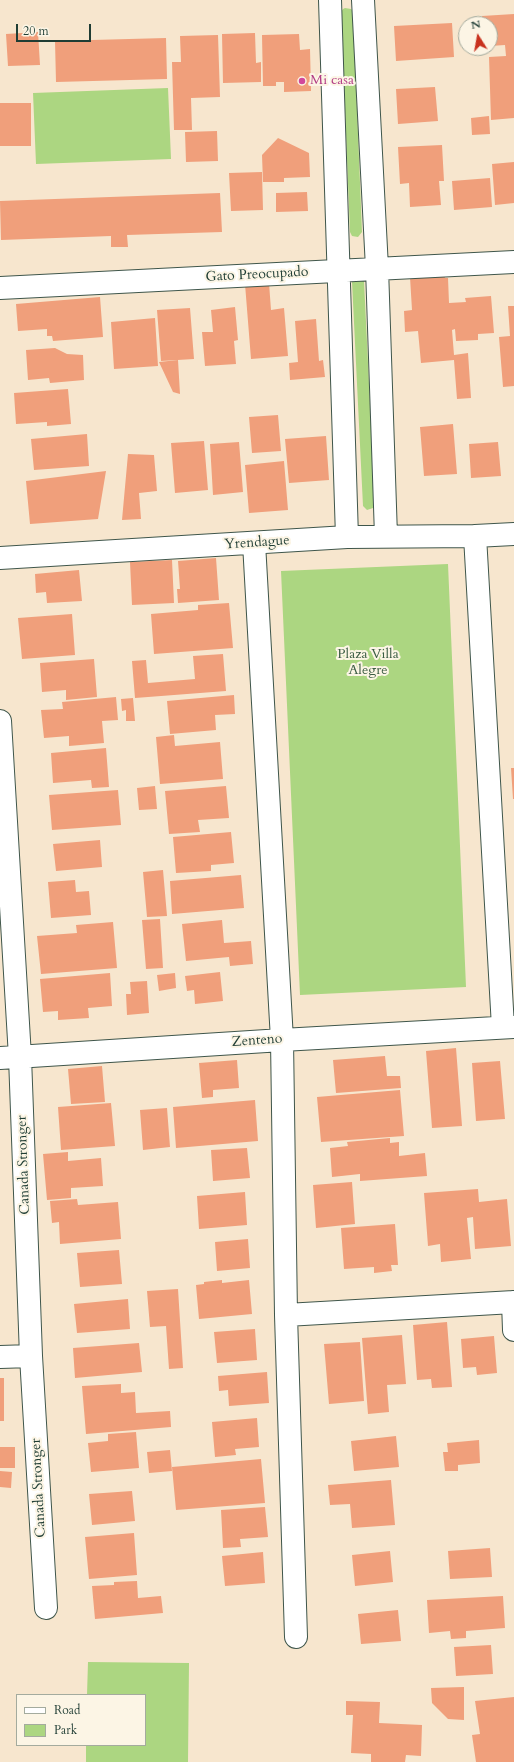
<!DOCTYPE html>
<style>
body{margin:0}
#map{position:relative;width:514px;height:1762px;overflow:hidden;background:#f7e6ce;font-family:Cardo,serif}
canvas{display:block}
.legend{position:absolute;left:16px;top:1694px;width:130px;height:52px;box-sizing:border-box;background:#fcf5e5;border:1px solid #a4ab9e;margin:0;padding:5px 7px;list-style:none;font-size:12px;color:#1f3d34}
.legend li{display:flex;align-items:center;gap:8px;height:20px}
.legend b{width:20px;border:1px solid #a4ab9e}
.north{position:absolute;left:458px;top:16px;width:40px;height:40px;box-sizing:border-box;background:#fcf5e5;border:1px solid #a4ab9e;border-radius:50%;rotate:349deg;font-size:11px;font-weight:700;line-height:16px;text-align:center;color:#1f3d34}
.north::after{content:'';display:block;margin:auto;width:14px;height:18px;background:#c8321e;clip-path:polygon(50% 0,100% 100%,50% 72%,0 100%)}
.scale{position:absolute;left:16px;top:24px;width:75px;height:18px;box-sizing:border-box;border:2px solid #1f3d34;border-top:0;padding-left:5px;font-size:12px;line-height:14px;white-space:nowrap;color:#1f3d34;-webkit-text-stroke:3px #fcf5e5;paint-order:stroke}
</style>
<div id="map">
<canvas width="514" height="1762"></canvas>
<ul class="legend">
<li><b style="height:5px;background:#fff"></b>Road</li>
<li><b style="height:11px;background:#acd681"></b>Park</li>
</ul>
<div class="north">N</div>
<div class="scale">20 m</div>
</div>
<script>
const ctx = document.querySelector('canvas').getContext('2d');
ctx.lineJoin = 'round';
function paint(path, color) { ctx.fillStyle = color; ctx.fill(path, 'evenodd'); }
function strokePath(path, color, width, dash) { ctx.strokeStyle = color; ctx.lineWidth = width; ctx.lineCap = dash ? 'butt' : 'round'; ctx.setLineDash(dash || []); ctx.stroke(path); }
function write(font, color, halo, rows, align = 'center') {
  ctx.font = font + ' Cardo,serif'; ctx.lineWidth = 4; ctx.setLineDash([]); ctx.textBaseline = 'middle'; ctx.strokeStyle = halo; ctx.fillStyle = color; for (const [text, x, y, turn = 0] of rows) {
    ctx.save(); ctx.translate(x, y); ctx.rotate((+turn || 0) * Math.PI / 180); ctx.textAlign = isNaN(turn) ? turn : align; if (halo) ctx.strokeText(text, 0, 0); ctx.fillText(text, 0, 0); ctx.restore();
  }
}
const green = new Path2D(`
 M345,8L351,9L353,11L362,232L358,237L352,236L350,232L341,12L343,9Z
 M168,88L171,159L36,164L33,93Z
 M354,278L363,279L364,281L375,506L373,508L367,510L363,506L352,282Z
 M448,564L466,987L300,995L281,571Z
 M88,1662L189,1663L188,1762H86V1745H145V1695H87Z`);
const building = new Path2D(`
 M514,14V118L491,120L489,57L506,56L505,45L490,46V24H482V16Z
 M452,23L454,57L396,61L394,26Z
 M38,32L40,65L8,66L6,34Z
 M255,33L256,63L261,62V82L223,83L222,34Z
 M299,34L300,50L310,49L311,91L284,92V82H276V86H263L262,35Z
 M218,35L220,97L191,98L192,130H174L172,62H181L180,36Z
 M166,38L167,79L56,82L55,41Z
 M435,87L438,121L398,124L396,89Z
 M0,103H31V146H0Z
 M489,116L490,134L472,135L471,118Z
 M217,131L218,161L186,162L185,132Z
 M278,138L309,153L310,177L284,178V182H263L262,155Z
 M442,145L444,181H439L441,205L410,207L409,183L400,184L398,147Z
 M514,162V203L495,205L492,164Z
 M262,172L263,210L231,211L229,173Z
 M490,178L492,207L454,210L452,181Z
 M307,192L308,211L276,212V193Z
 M220,193L222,232L127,235L128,247H111V236L1,240L0,201Z
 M444,274L445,278H448L449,303L466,302L465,298L491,296L494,333L478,334V340L456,341L455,329L452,330L454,355L468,353L471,398L457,399L454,360L421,363L418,331L405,332L404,311L412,310L410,277Z
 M269,283L271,310L284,308L288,356L251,359L245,284Z
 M100,297L103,337L53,341L52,336H47V329L18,331L16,304Z
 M508,306H514V386L503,387L499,337L510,336Z
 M235,307L238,340L234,341L236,364L205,366L202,332H213L211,310Z
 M190,308L194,359L161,361L157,310Z
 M155,318L158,366L114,369L111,322Z
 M316,319L319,361L323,360L325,377L290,380L289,363L298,362L295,321Z
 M55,348L67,354L83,355L84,380L50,383L49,378L28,380L26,350Z
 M178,360L180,394L173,392L159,362Z
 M68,389L71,424L47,426V422L16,424L14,393Z
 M278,415L281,451L252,453L249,417Z
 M453,424L457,474L424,476L420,427Z
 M87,434L89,466L34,470L31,439Z
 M326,436L329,480L289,483L285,439Z
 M204,441L208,490L175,493L171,443Z
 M239,442L243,492L213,495L210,444Z
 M498,442L501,476L471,478L469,444Z
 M128,454L154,455L157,491L139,493L141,519L122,520Z
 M284,461L288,510L249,513L245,465Z
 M106,471L98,519L30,524L26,481Z
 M216,558L219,600L178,603L177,589H180L178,561Z
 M172,560L174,603L132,605L130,562Z
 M79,570L82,601L47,603L46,592L36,593L35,574Z
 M229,603L233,648L154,654L151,614L198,610V605Z
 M72,614L75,655L22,659L18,618Z
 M223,654L226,691L135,698L132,661L146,660L148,683L195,679L193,656Z
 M94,659L97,697L66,700V690L42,692L40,663Z
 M234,695L235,714L215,715L216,730L170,734L167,701Z
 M116,697L118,720L102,721L104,743L69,746V736L44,738L41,710L63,709L62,702Z
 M133,698L135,721H126V710L122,711L121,699Z
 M174,735L175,746L220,742L223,779L160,784L156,737Z
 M106,748L109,787L92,788L91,780L53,783L51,753Z
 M511,768H514V799H513Z
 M155,786L157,809L139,810L137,788Z
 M226,786L229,818L198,820L200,832L169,834L165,791Z
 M118,790L121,825L52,830L49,795Z
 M231,832L234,863L211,865V871L176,873L173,837Z
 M100,840L102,867L56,871L53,844Z
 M163,870L167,916L147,917L143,872Z
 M241,875L244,908L172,914L170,881Z
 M75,880L76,892L89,891L91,915L51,918L48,882Z
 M160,919L163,968L146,969L142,920Z
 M222,920L224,943L251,941L253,964L230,966L229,957L186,961L182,924Z
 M113,922L117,968L41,974L37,936L77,933L76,925Z
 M220,972L223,1001L195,1004L194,990L187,991L185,976Z
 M110,973L112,1006L88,1008L89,1018L58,1020V1011L43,1012L40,979Z
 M175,973L176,988L159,991L157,975Z
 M147,981L149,1013L127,1015L126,994H131L130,982Z
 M456,1048L462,1126L432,1128L426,1051Z
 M385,1056L387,1076H400L401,1088L336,1093L333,1060Z
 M237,1060L239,1088L213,1090V1097L202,1098L199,1063Z
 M500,1061L505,1119L476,1121L472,1063Z
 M102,1066L105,1102L71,1104L68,1069Z
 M400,1090L404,1136L321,1142L317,1097Z
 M255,1100L258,1141L176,1148L173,1107Z
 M111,1103L115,1146L61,1150L58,1107Z
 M167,1108L170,1147L143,1150L140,1110Z
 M390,1138V1143L399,1142V1156L425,1153L427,1176L360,1181V1174L332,1177L330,1148L348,1146L347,1142Z
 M247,1148L250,1178L213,1181L211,1150Z
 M68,1152V1161L101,1158L103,1186L71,1188V1198L47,1200L43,1154Z
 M352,1182L355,1224L316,1228L313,1185Z
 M478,1189L479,1202L507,1199L511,1246L475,1249L473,1217L467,1218L471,1259L441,1262L440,1244L428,1246L424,1193Z
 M245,1192L247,1225L199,1229L197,1196Z
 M77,1199L78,1205L118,1202L121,1239L60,1244L59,1222L52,1223L50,1201Z
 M395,1224L398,1265H391L392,1271L374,1273V1267L344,1269L341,1228Z
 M248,1239L250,1268L217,1271L215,1242Z
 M119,1250L122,1284L80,1287L77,1253Z
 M222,1280V1283L249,1280L252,1314L199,1319L196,1285L204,1284V1282Z
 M178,1289L183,1368L169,1369L166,1326L150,1327L147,1291Z
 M128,1299L130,1329L77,1333L74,1304Z
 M447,1322L452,1387L432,1388L431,1379L417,1380L413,1325Z
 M255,1329L257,1360L217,1363L214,1332Z
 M402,1335L406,1384L387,1385L389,1412L368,1414L362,1338Z
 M494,1336L497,1373L477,1375L476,1367L463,1368L461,1339Z
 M360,1342L364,1401L329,1404L324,1344Z
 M139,1343L142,1372L75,1378L73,1348Z
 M267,1372L269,1403L229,1406L228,1390L219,1391L218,1376Z
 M0,1378H4V1421H0Z
 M121,1384V1393L135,1392L136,1413L170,1411L171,1427L86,1434L82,1386Z
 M257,1418L259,1447L235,1449L236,1455L215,1457L212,1422Z
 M136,1432L139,1468L91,1472L88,1443L108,1441V1434Z
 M396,1436L399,1467L354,1471L351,1441Z
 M479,1440L480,1463L458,1465V1471H445L443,1452H448L447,1443Z
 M0,1447H15V1468H0Z
 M170,1450L172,1471L149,1473L147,1452Z
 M261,1459L265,1503L176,1510L172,1467Z
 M0,1471L12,1472L11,1488L0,1487Z
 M391,1480L395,1525L352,1528L350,1504L330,1505L328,1485Z
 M132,1491L135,1521L92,1525L89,1494Z
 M265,1507L268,1537L240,1539L241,1547L223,1548L221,1510Z
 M134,1533L137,1575L89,1579L85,1537Z
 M490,1548L492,1577L450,1579L448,1551Z
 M390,1551L393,1582L355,1586L352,1555Z
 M263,1552L265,1583L225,1586L222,1556Z
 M137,1581L138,1598L161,1596L163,1613L95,1619L92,1586L114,1585V1582Z
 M503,1596L505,1628L466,1631V1638L451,1639L450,1631L429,1633L427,1600Z
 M398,1610L401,1641L361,1644L358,1614Z
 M491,1645L493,1674L456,1676L454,1647Z
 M464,1687V1720L448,1719L432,1703L431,1688Z
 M514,1697V1762H476L472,1735L480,1734L475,1701Z
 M346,1701L380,1702L379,1723L422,1725L421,1756L406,1755L405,1762H371V1754L351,1753L353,1715H346Z`);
const minor = new Path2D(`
 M330,0L347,537
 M363,0L377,268L386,536
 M0,288L514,262
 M475,536L503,1027
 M254,543L282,1040L286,1315L296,1637
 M0,558L347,537L475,536L514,534
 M0,721L20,1057L31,1356L46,1608
 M0,1058L282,1040L514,1027
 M513,1302L514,1330
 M286,1315L514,1302
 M0,1357L31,1356`);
const markers = [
 [302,81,4,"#d1479c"]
];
const hotelNames = [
 ["Mi casa",310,81]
];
const streetNames = [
 ["Gato Preocupado",257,275,-3],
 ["Yrendague",257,543,-4],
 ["Zenteno",257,1041,-4],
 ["Canada Stronger",24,1165,-92],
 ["Canada Stronger",39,1488,-93]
];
const parkNames = [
 ["Plaza Villa",368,655],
 ["Alegre",368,671]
];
paint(green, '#acd681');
paint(building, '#f09f7b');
strokePath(minor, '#3f564b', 24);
strokePath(minor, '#fff', 22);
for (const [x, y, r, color] of markers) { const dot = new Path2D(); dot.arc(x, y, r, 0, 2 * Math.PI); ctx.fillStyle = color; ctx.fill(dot); strokePath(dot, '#fcf5e5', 1.5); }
write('14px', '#b23c85', '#fcf5e5', hotelNames, 'left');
write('14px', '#1f3d34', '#fcf5e5', streetNames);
write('14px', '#3b5c43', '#fcf5e5', parkNames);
</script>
